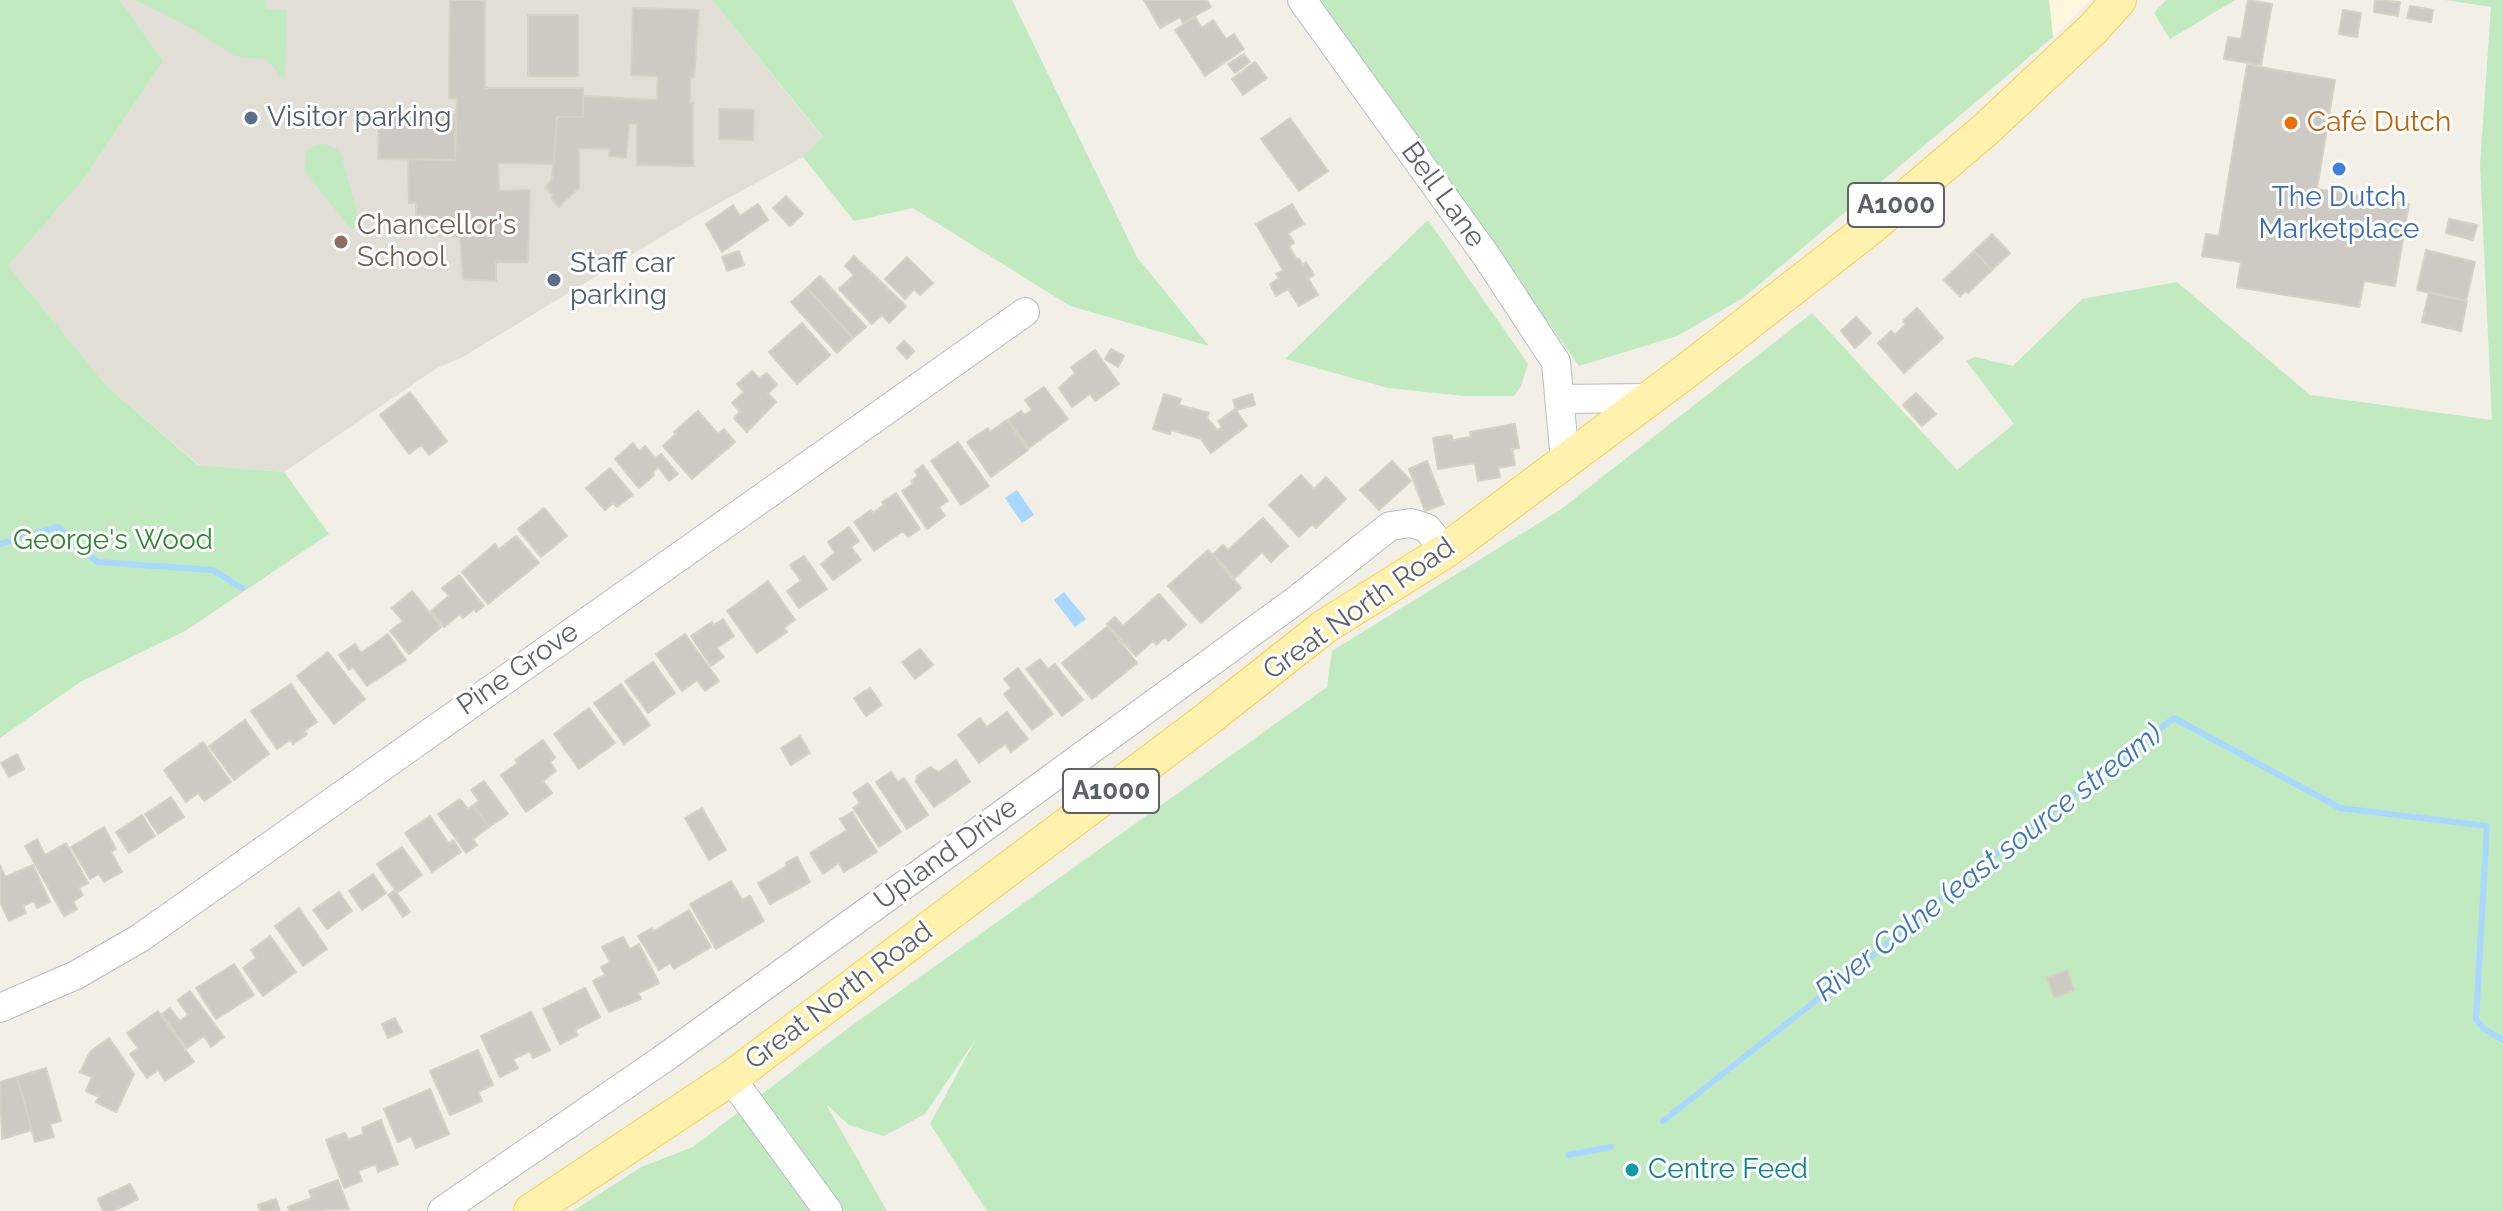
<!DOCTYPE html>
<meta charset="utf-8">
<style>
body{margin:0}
canvas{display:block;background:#f1efe6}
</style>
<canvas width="2503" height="1211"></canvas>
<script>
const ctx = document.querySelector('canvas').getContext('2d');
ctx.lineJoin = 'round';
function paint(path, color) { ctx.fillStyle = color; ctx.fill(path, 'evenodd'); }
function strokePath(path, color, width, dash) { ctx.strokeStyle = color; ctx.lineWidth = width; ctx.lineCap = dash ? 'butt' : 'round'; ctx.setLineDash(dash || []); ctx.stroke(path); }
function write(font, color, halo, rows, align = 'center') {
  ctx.font = font + ' Raleway,sans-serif'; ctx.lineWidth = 6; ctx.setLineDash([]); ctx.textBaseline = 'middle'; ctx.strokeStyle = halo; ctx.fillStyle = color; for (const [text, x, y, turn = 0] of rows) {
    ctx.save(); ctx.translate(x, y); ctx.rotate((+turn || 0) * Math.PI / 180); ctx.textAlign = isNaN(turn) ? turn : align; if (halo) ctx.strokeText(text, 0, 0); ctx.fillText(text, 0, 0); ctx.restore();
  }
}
const commercial = new Path2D(`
 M2049,0H2090L2053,37Z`);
const education = new Path2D(`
 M120,0H712L823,138L803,157L694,217L461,358L437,368L284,472L199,465L107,386L8,266L83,180L163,61Z`);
const green = new Path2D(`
 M0,0H120L163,61L83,180L8,266L107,386L198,465L284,472L329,534L185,631L80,682L0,738Z
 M135,0H266V9L287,10L285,80L267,60L235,56L189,27Z
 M712,0H1012L1137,257L1209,346L1070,306L913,208L854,221L803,157L823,137Z
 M1320,0H2049L2053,37L1743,298L1677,336L1579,366Z
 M2166,0H2235L2170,39L2154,13Z
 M2445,0H2503V1211H987L930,1124L976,1039L925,1114L884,1136L849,1125L826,1104L887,1211H573L641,1167L693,1147L847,1029L1327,687L1332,651L1560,510L1812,313L1957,470L2014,424L1966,361L1975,357L2013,366L2082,299L2177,282L2310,395L2492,420L2480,165L2491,7Z
 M324,144L338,149L341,154L361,227L351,229L304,171L306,152L316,145Z
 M1428,220L1528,364L1521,386L1514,396H1465L1388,388L1285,359Z`);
const water = new Path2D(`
 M1017,490L1034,515L1022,523L1005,498Z
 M1064,592L1086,619L1075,627L1054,600Z`);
const stream = new Path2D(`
 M0,544L58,527L97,562L213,570L242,588
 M1663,1121L1866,961L1967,876L2174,718L2340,808L2487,826L2476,1019L2483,1028L2503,1040
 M1568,1155L1611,1147`);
const building = new Path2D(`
 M450,0H485V88H583V117H557L554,164L498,163L499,191L530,190L528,262H496V281L463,279L460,237L438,236V217L416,215V203H409L408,159L455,160L457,98H449Z
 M1144,0H1207L1211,7L1183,23L1180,17L1160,28Z
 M2248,0L2272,4L2261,65L2224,59L2228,37L2241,39Z
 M2375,0L2400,2L2398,16L2374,12Z
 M2410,6L2433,10L2431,22L2407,18Z
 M633,8L699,10L694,77H690V103H693V166L637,165V124H629L626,158L609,156L610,149L579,148V188L559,207L551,198L553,195L545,188L552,179L557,117H583V96L657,100L658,76L631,75Z
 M2343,10L2361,13L2357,37L2339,34Z
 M528,15H578V76H528Z
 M1195,17L1202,28L1213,20L1226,39L1234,34L1244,49L1205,76L1175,30Z
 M1244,54L1250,62L1235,73L1228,64Z
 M1255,62L1267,78L1243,95L1232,79Z
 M2247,65L2335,80L2317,189L2409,204L2395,286L2364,281L2359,307L2237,287L2241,262L2202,256L2206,234L2219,236Z
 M719,109L754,110L753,140L719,139Z
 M455,114V160L378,159L379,116Z
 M1290,118L1328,171L1299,191L1261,139Z
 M786,196L803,214L790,226L773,208Z
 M758,204L768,220L722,252L706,224L733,205L740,216Z
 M1292,204L1304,224L1288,233L1294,243L1289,246L1297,260L1299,259L1303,265L1306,262L1314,275L1308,278L1318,295L1299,306L1288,289L1276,296L1270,284L1279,278L1276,274L1283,270L1256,224Z
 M2449,219L2477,225L2473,240L2446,233Z
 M1992,234L2010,253L1992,270L1974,251Z
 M2426,250L2475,262L2466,301L2417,290Z
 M739,251L744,265L727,271L722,257Z
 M1974,251L1992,270L1968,293L1966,291L1960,296L1944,280Z
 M854,256L906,306L889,323L882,315L872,324L839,289L854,275L845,266Z
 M907,257L933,283L920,295L914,289L905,299L885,279Z
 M820,276L866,327L853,338L807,288Z
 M807,288L853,338L837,353L791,302Z
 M2429,292L2467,301L2461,331L2422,322Z
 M1917,308L1943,338L1904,373L1878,343L1891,331L1895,335L1906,324L1903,321Z
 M1856,317L1871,333L1855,348L1841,331Z
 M802,323L830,355L797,384L769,352Z
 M904,341L914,351L907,359L897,348Z
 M1111,349L1124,356L1118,367L1105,359Z
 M1095,350L1119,384L1095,401L1090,394L1072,407L1059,388L1075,373L1071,367Z
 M752,371L759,378L767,373L777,385L768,393L776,402L747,432L734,418L740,412L732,403L744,392L737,384Z
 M1044,387L1068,419L1029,448L1008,420L1021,411L1024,415L1032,410L1025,400Z
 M410,392L447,441L429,455L421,445L409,454L380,415Z
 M1916,393L1936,414L1922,426L1903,405Z
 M1164,394L1181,399L1179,405L1209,413L1207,418L1217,430L1222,427L1218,421L1235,409L1247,426L1211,453L1201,439L1171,430L1170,434L1153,429Z
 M1252,394L1255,405L1236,410L1233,400Z
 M698,411L718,434L724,429L735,442L692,479L663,446L676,434L674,432Z
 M1007,420L1028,450L991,477L967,442L988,428L990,432Z
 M1515,424L1519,448L1512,449L1515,465L1498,468L1500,477L1478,481L1475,463L1438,469L1433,438L1451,435L1453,440L1471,437L1470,432Z
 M958,442L989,486L961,505L931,461Z
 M633,443L639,451L645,446L655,458L661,454L678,474L669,481L658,467L652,473L654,475L639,488L615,459Z
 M1392,461L1411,481L1379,510L1360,490Z
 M1427,461L1444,504L1425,511L1409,469Z
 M923,465L948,501L939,507L945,516L927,529L902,491L913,484L911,481L918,476L915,471Z
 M610,468L633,495L617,507L613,503L605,510L586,488Z
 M1301,475L1314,489L1326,477L1346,499L1316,528L1312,524L1299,537L1269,505Z
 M896,493L920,529L908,537L903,531L874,551L854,522L871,510L873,513L884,505L882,502Z
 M544,508L567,536L541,557L518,529Z
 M1263,518L1288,546L1271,562L1262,552L1235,578L1213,554L1223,545L1228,550Z
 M849,527L859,541L851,547L861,560L833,580L821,564L835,553L828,542Z
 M516,536L539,563L488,604L462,572L495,544L499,549Z
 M1208,550L1241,588L1201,623L1168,586Z
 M804,556L827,589L799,608L787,591L801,581L790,565Z
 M459,575L484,606L476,612L474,609L463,618L460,614L444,627L431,611L449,596L442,588Z
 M768,581L795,620L784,628L787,632L757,653L727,611Z
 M412,591L441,627L409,654L390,631L403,621L392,608Z
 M1159,594L1186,625L1168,641L1165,637L1156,645L1153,641L1136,656L1107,624L1115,617L1123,626Z
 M723,619L734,636L717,648L724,657L711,666L691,636L712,622L714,625Z
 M1108,626L1137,663L1092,699L1062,663Z
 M388,634L406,660L367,686L353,667L349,670L339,655L355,644L361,653Z
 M685,634L719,681L705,691L697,680L682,691L656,654Z
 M920,649L933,665L915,679L902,662Z
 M328,652L365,699L334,724L297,676Z
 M1040,659L1048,669L1055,664L1083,700L1062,716L1026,669Z
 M653,662L675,693L648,713L625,681Z
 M1018,668L1053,714L1032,730L1004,694L1011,688L1004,679Z
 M291,684L317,722L304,731L307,734L293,744L290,740L277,749L251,711Z
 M621,684L650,725L624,744L594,703Z
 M870,688L882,705L866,716L854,698Z
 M589,708L615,743L579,769L554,734Z
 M1007,712L1028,739L1011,752L1005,744L979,763L958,735L980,718L987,727Z
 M245,720L269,754L234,780L209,746Z
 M800,736L810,753L791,765L781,748Z
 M543,740L555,757L550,762L556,771L543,781L552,793L526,812L501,775L518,763L515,760Z
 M203,742L231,782L204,801L198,793L186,802L164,770Z
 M17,754L24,769L9,777L1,763Z
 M956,760L970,782L934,807L916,782L917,776L930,767L939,772Z
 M891,772L898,782L904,778L928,815L907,829L876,782Z
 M484,781L508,814L489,827L473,805L479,801L471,790Z
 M868,783L901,832L879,847L853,808L860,803L853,793Z
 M171,797L184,817L158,834L145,814Z
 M460,799L468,809L473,805L489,827L473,839L477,845L466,853L438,814Z
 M702,808L726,850L709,860L685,818Z
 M852,812L877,852L844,872L839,863L823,874L810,853L847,830L840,819Z
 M142,815L155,836L129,853L116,832Z
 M430,816L449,844L453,840L461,852L432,872L405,833Z
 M104,827L116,849L111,852L122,872L104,882L99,874L90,879L71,847Z
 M37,839L45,855L66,843L88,883L79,888L83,895L73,902L77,909L64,916L25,846Z
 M402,847L422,875L397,893L377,864Z
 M797,857L810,882L770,904L758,883L787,866L786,863Z
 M0,865L5,877L33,865L50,902L37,908L34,901L23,906L26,913L9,921L0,902Z
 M373,874L386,893L362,910L349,891Z
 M731,881L742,900L750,896L764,921L716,949L690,904Z
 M395,890L410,912L403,917L388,895Z
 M339,892L352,911L327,929L313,910Z
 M299,908L327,949L303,966L275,926Z
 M689,910L711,947L674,969L670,963L659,970L638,936L652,928L654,931Z
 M270,936L296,972L263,996L243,968L256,958L251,950Z
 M623,937L630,949L639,944L659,983L638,993L641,999L609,1012L593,981L605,975L601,967L610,962L602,947Z
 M234,964L254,995L216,1019L196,988Z
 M2067,970L2074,990L2054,998L2047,978Z
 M585,988L600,1017L575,1030L578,1035L560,1044L543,1009Z
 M190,991L224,1037L211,1047L204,1036L187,1048L162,1014L170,1008L180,1021L188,1015L178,1000Z
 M158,1011L194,1062L165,1081L158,1070L147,1078L130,1054L138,1048L127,1033Z
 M531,1012L550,1050L533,1058L530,1051L513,1059L518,1068L500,1077L481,1036Z
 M395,1018L402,1032L388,1038L382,1024Z
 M109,1038L134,1074L116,1112L96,1102L99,1097L86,1091L92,1077L80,1072L90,1052Z
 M478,1050L493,1085L478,1092L482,1101L450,1115L430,1071Z
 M46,1068L61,1121L50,1124L54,1137L35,1142L17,1077Z
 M17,1077L32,1130L2,1139L0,1082Z
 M430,1089L449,1134L416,1148L411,1136L398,1142L384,1109Z
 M381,1120L398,1164L378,1172L376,1164L358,1171L362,1181L344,1188L326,1140L345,1133L348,1140L364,1134L362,1128Z
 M338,1180L349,1209L290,1211L288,1207L312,1198L309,1191Z
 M130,1184L138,1199L113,1211H103L98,1199Z
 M276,1199L280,1211H260L258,1205Z`);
const minor = new Path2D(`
 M1302,0L1487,257L1556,362L1565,461
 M1560,399L1649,398
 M0,1008L76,975L140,938L1025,312
 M731,1078L828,1211
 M442,1211L663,1059L993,821L1299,598L1390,526L1411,523L1427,528L1445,551`);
const major = new Path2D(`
 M531,1211L731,1078L1210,717L1324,627L1445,551L1689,369L1871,227L1985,130L2093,29L2119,0`);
const markers = [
 [251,118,8,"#5c6f8a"],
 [2291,123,8,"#e8710a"],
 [2339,169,8,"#3f7fe0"],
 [341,242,8,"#8d6e63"],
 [554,280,8,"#5c6f8a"],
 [1632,1170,8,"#0f9aa8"]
];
const shields = [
 [1896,205,96],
 [1111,791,96]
];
const shieldNames = [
 ["A1000",1896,205],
 ["A1000",1111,791]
];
const serviceNames = [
 ["Visitor parking",267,118],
 ["Staff car",570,264],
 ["parking",570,296]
];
const foodNames = [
 ["Café Dutch",2307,123]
];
const streetNames = [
 ["Bell Lane",1443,195,54],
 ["Great North Road",1359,609,-35],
 ["Pine Grove",518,669,-35],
 ["Upland Drive",946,854,-36],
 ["Great North Road",839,996,-37]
];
const shopNames = [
 ["The Dutch",2339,198],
 ["Marketplace",2339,230]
];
const educationNames = [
 ["Chancellor's",357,226],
 ["School",357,258]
];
const parkNames = [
 ["George's Wood",113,541]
];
const cultureNames = [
 ["Centre Feed",1648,1170]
];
const waterNames = [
 ["River Colne (east source stream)",1989,863,-38]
];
paint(commercial, '#fff7dd');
paint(education, '#e1ded5');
paint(green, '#c1eac1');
paint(water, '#a8d8ff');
strokePath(stream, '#a8d8ff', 6);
paint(building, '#cccac3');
strokePath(building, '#d6d1c4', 2);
strokePath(minor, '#b8bcc1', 30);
strokePath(major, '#fdcf53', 36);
strokePath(minor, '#fff', 28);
strokePath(major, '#fff2ad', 34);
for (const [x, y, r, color] of markers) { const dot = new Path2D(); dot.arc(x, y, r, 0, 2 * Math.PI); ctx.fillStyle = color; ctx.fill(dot); strokePath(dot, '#fff', 3); }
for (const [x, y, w] of shields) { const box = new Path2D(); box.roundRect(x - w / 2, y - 22, w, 44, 6); ctx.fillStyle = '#fff'; ctx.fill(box); strokePath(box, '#5d6268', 2); }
write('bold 26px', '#5d6268', null, shieldNames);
write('28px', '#4e5e75', '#fff', serviceNames, 'left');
write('28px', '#c56008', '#fff', foodNames, 'left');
write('28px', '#5d6268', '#fff', streetNames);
write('28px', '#366cbe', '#fff', shopNames);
write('28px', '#785e54', '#fff', educationNames, 'left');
write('28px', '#2e8632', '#fff', parkNames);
write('28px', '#0d838f', '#fff', cultureNames, 'left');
write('italic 30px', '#3a78bb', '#fff', waterNames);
</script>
